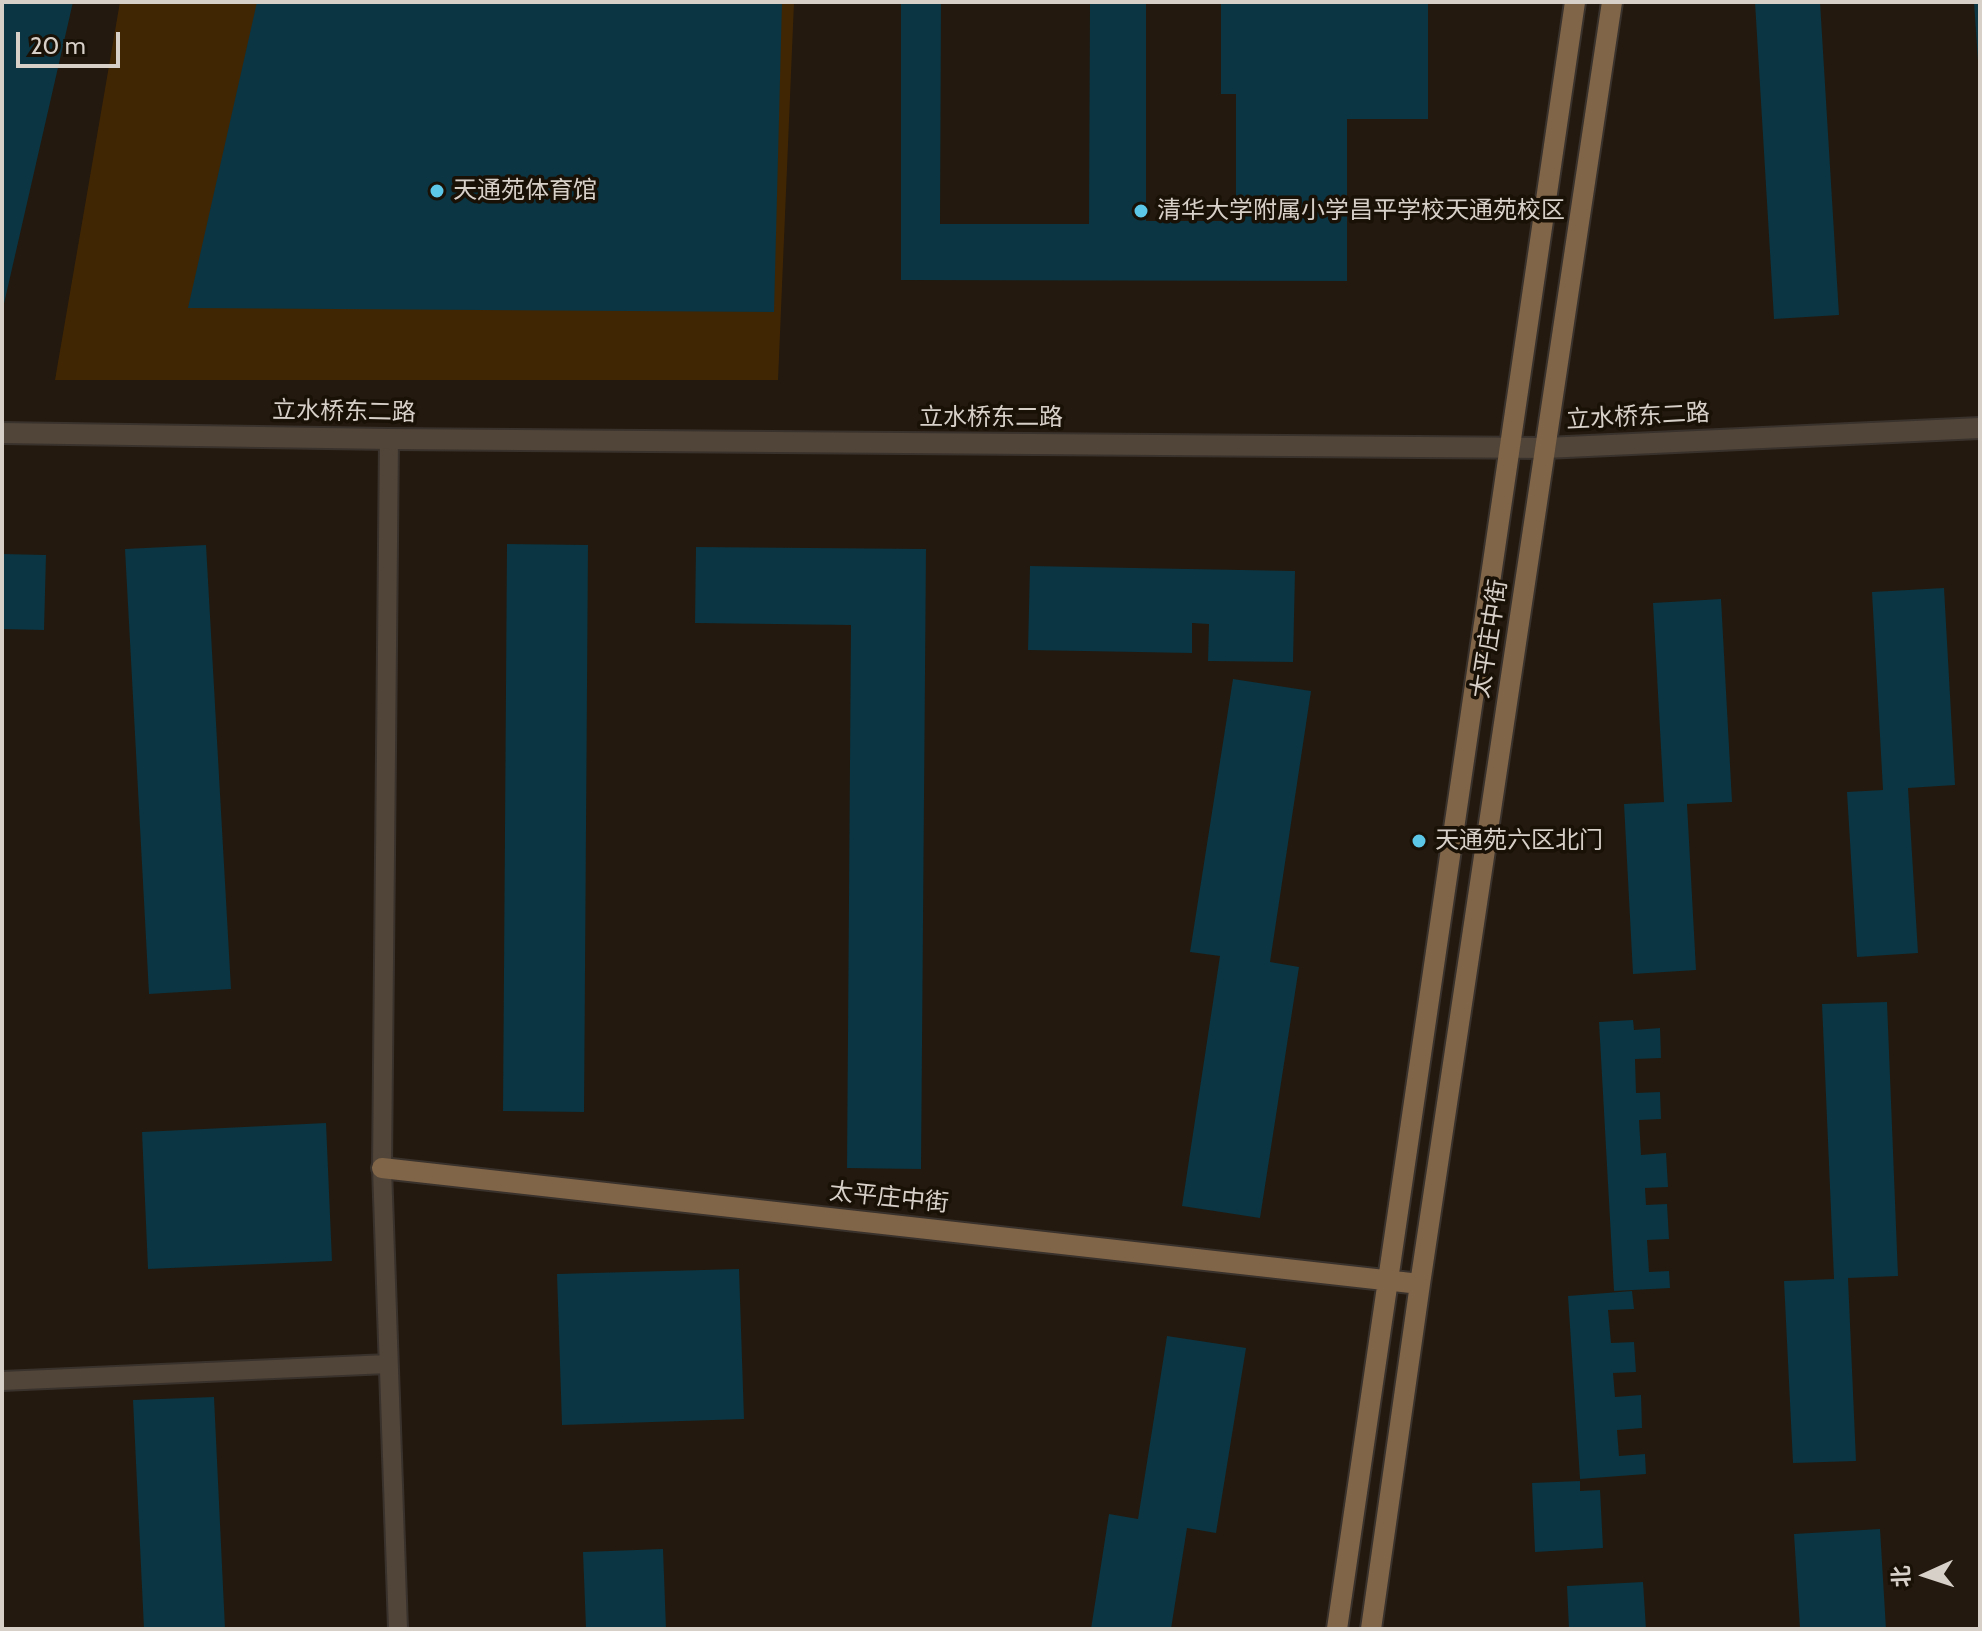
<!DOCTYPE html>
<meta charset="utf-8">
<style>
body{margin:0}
#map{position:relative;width:1982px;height:1631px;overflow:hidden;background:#23190e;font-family:Cabin,"Noto Sans SC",sans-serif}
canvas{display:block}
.frame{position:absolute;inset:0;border:4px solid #d7d0c9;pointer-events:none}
.north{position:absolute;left:1886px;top:1535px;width:80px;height:80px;-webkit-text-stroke:6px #191006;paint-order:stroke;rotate:267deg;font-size:22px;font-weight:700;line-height:32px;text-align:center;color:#d7d0c9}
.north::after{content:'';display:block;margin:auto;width:28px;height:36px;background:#d7d0c9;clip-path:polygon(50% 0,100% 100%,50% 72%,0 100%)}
.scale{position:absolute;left:16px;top:32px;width:104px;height:36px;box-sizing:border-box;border:4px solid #d7d0c9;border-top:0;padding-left:10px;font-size:24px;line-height:28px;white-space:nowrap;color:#d7d0c9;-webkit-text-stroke:6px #191006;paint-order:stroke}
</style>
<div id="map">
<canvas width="1982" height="1631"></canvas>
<div class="frame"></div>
<div class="north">北</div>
<div class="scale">20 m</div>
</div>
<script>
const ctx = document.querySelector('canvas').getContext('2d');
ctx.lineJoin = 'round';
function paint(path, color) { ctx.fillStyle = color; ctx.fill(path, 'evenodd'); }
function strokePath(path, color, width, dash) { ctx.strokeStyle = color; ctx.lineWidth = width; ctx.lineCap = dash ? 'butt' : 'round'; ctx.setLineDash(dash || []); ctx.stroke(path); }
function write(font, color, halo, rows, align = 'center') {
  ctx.font = font + ' Cabin,"Noto Sans SC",sans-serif'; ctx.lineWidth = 7; ctx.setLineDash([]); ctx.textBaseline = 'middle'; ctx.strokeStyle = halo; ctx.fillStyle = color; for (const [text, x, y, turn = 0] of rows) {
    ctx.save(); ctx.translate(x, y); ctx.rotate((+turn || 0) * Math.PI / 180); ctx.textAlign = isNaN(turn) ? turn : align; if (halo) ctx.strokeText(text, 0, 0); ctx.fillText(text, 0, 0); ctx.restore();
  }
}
const green = new Path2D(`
 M120,2H794L778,380H55Z`);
const building = new Path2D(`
 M2,2H73L3,308H2Z
 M257,2H782L774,312L188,308Z
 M901,2H941L940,224H1089L1090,2H1146V221H1236V94H1221V2H1428V119H1347V281L901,280Z
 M1755,2H1820L1839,315L1774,319Z
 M1974,2H1980V61H1978Z
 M507,544L588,545L584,1112L503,1111Z
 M206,545L231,989L149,994L125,549Z
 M696,547L926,549L921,1169L847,1168L851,625L695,623Z
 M2,554L46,555L44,630L2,629Z
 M1030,566L1295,571L1293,662L1208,661L1209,624L1192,623V653L1028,650Z
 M1944,588L1955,785L1908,788L1918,953L1857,957L1847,792L1883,790L1872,592Z
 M1721,599L1732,802L1687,804L1696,970L1633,974L1624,804L1664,802L1653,603Z
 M1233,679L1311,691L1270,962L1299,967L1260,1218L1182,1206L1220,956L1190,952Z
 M1887,1002L1898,1276L1848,1278L1856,1461L1793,1463L1784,1281L1834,1279L1822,1004Z
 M1633,1020L1634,1030L1660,1028L1661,1058L1635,1059L1636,1093L1660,1092L1661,1119L1639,1120L1641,1155L1666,1153L1668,1187L1645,1188L1646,1205L1667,1204L1669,1239L1647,1240L1649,1272L1669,1271L1670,1288L1614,1291L1599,1022Z
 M326,1123L332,1261L148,1269L142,1132Z
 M739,1269L744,1419L562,1425L557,1274Z
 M1632,1291L1634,1309L1608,1310L1611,1343L1634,1342L1636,1372L1613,1373L1615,1397L1641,1395L1642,1428L1617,1430L1619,1456L1645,1454L1646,1474L1580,1479L1568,1296Z
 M1167,1336L1246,1348L1216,1533L1187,1528L1171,1629H1091L1109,1514L1138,1519Z
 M214,1397L225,1629H144L133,1400Z
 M1580,1481V1491L1600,1490L1603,1548L1535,1552L1532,1483Z
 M1880,1529L1886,1629H1800L1794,1534Z
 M663,1549L666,1629H586L583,1552Z
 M1643,1582L1646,1629H1569L1567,1586Z`);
const lane = new Path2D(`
 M389,439L382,1168L398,1629
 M2,1381L388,1364`);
const street = new Path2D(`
 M2,433L389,439L1545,448L1980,428`);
const secondary = new Path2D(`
 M382,1168L1420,1284
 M1337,1629C1420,1087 1493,544 1575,2
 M1371,1629L1420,1284L1612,2`);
const markers = [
 [437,191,8,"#5dc7e8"],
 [1141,211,8,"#5dc7e8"],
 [1419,841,8,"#5dc7e8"]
];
const poiNames = [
 ["天通苑体育馆",453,191],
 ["清华大学附属小学昌平学校天通苑校区",1157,211],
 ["天通苑六区北门",1435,841]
];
const streetNames = [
 ["立水桥东二路",344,412,1],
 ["立水桥东二路",1638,417,-3],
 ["立水桥东二路",991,418],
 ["太平庄中街",1490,639,-81],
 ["太平庄中街",889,1198,6]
];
paint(green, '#412604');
paint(building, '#0b3542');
strokePath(lane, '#39312c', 22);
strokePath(street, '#39312c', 24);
strokePath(secondary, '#39312c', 24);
strokePath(lane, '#514539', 18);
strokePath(street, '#514539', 20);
strokePath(secondary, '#806548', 20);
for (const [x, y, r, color] of markers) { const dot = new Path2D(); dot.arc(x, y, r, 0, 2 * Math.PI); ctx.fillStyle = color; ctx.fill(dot); strokePath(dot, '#191006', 3); }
write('24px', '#d7d0c9', '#191006', poiNames, 'left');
write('24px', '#d7d0c9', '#191006', streetNames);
</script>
